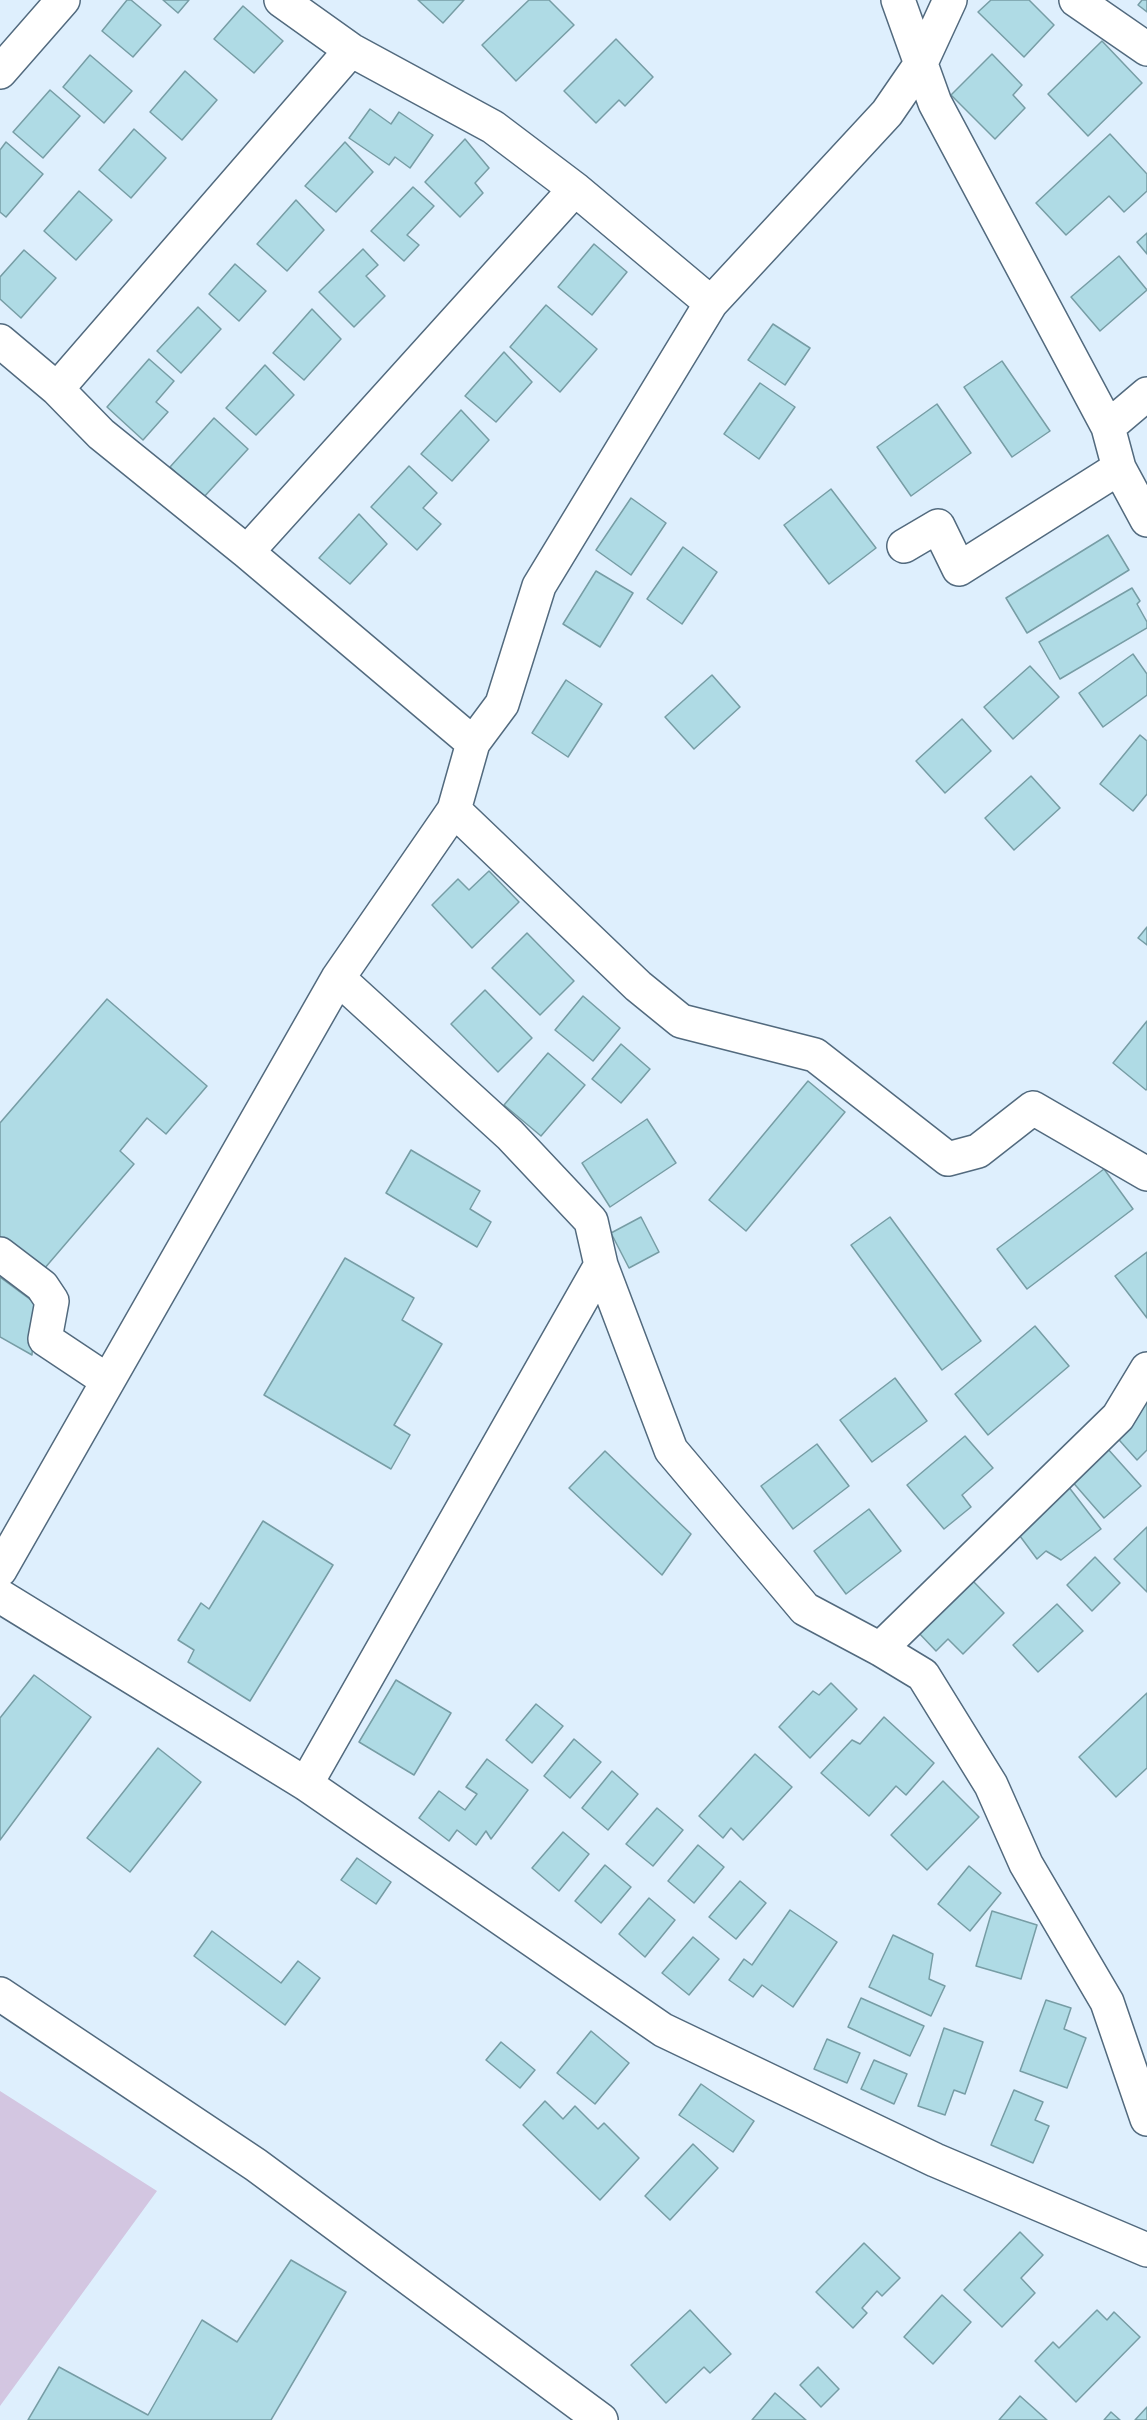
<!DOCTYPE html>
<style>
body{margin:0}
canvas{display:block;background:#deeffd}
</style>
<canvas width="1147" height="2420"></canvas>
<script>
const ctx = document.querySelector('canvas').getContext('2d');
ctx.lineJoin = 'round';
function paint(path, color) { ctx.fillStyle = color; ctx.fill(path, 'evenodd'); }
function strokePath(path, color, width, dash) { ctx.strokeStyle = color; ctx.lineWidth = width; ctx.lineCap = dash ? 'butt' : 'round'; ctx.setLineDash(dash || []); ctx.stroke(path); }
const green = new Path2D(`
 M0,2091L157,2191L0,2406Z`);
const building = new Path2D(`
 M127,0H131L161,25L133,57L102,31Z
 M163,0H189L178,13Z
 M418,0H464L443,23Z
 M529,0H549L574,25L516,81L482,45Z
 M991,0H1029L1054,25L1024,57L978,12Z
 M1142,0H1147V12L1138,5Z
 M243,6L283,41L254,73L214,39Z
 M616,39L653,77L625,106L619,100L596,123L564,91Z
 M1102,41L1142,83L1088,136L1048,94Z
 M992,54L1022,85L1013,95L1025,108L995,139L951,95Z
 M90,55L132,91L104,123L63,87Z
 M185,71L217,100L182,140L150,112Z
 M50,90L80,116L43,158L13,132Z
 M370,109L391,124L399,112L433,135L410,168L395,157L389,165L349,138Z
 M134,129L166,158L131,198L99,170Z
 M1110,134L1147,174V191L1124,212L1109,196L1066,235L1036,203Z
 M465,139L489,168L475,183L483,193L460,217L425,182Z
 M6,142L43,174L6,217L0,212V150Z
 M345,142L373,172L336,212L305,186Z
 M413,187L434,206L407,235L419,245L404,261L371,231Z
 M79,191L112,220L76,260L44,231Z
 M296,200L324,230L287,271L257,244Z
 M1147,233V254L1137,242Z
 M594,244L627,272L592,315L558,287Z
 M363,249L378,265L366,276L385,296L354,327L319,292Z
 M24,250L56,278L21,318L0,299V277Z
 M1119,256L1147,290L1100,331L1071,297Z
 M235,264L266,291L239,321L209,294Z
 M546,305L597,349L560,392L510,347Z
 M198,307L221,329L181,373L157,351Z
 M312,309L341,339L304,380L273,353Z
 M773,324L810,348L785,385L748,360Z
 M504,352L532,382L496,422L465,396Z
 M149,359L174,381L156,402L168,412L143,440L107,407Z
 M1002,361L1050,431L1012,457L964,387Z
 M265,365L294,395L256,435L226,408Z
 M760,383L795,407L759,459L724,434Z
 M937,404L971,453L911,496L877,447Z
 M461,410L489,440L452,481L421,454Z
 M214,418L248,449L203,498L170,467Z
 M409,466L437,493L423,508L441,524L417,550L371,507Z
 M831,489L876,548L829,584L784,525Z
 M631,498L666,523L631,575L596,550Z
 M359,514L387,544L350,584L319,558Z
 M1108,535L1129,570L1027,633L1006,598Z
 M683,547L717,572L682,624L647,599Z
 M596,571L633,593L600,647L563,624Z
 M1132,588L1140,601L1137,604L1147,622V628L1060,679L1039,642Z
 M1133,654L1147,674V695L1103,727L1079,693Z
 M1030,666L1059,697L1013,739L984,707Z
 M712,675L740,707L694,749L665,717Z
 M566,680L602,704L568,757L532,733Z
 M962,719L991,751L945,793L916,761Z
 M1140,735L1147,741V794L1133,811L1100,784Z
 M1031,776L1060,808L1014,850L985,818Z
 M489,871L519,902L472,948L432,905L458,879L469,890Z
 M1147,927V945L1138,938Z
 M527,933L574,981L540,1015L492,968Z
 M485,990L532,1038L498,1072L451,1024Z
 M583,996L620,1028L593,1061L555,1030Z
 M107,999L207,1086L166,1134L147,1118L120,1151L134,1164L38,1276L0,1244V1123Z
 M1147,1021V1089L1146,1090L1113,1063Z
 M621,1044L650,1069L621,1103L592,1079Z
 M548,1053L585,1085L541,1136L504,1105Z
 M808,1081L845,1112L746,1231L709,1200Z
 M647,1119L676,1163L610,1207L582,1163Z
 M411,1150L480,1191L470,1209L491,1222L477,1247L386,1193Z
 M1104,1169L1133,1209L1027,1289L997,1249Z
 M641,1217L659,1252L629,1268L611,1233Z
 M890,1217L981,1341L942,1370L851,1245Z
 M1147,1252V1318L1115,1276Z
 M345,1258L414,1298L402,1320L442,1344L394,1425L410,1435L391,1469L264,1395Z
 M0,1277L35,1303L32,1355L0,1337Z
 M1035,1326L1069,1366L988,1435L955,1394Z
 M895,1378L927,1421L872,1462L840,1420Z
 M1147,1399V1450L1137,1460L1112,1432Z
 M965,1436L993,1468L962,1495L971,1507L944,1529L907,1485Z
 M817,1444L849,1486L793,1529L761,1486Z
 M1107,1448L1141,1486L1104,1518L1070,1479Z
 M605,1451L691,1534L662,1575L569,1488Z
 M1068,1486L1101,1529L1061,1560L1046,1551L1037,1559L1014,1528Z
 M869,1509L901,1551L846,1594L814,1551Z
 M263,1521L333,1565L250,1701L188,1662L194,1650L178,1640L201,1603L209,1609Z
 M1147,1527V1592L1114,1559Z
 M1095,1557L1120,1583L1092,1611L1067,1585Z
 M971,1579L1004,1613L963,1654L948,1639L936,1651L917,1631Z
 M1057,1604L1083,1631L1038,1672L1013,1645Z
 M34,1675L91,1717L0,1840V1718Z
 M396,1680L451,1713L414,1775L359,1742Z
 M831,1683L857,1709L810,1758L779,1727L813,1691L819,1695Z
 M1147,1693V1768L1116,1797L1079,1757Z
 M536,1704L563,1726L532,1763L506,1740Z
 M884,1717L934,1763L906,1795L896,1786L869,1816L821,1773L852,1740L860,1744Z
 M574,1739L601,1762L570,1798L544,1776Z
 M158,1748L201,1782L130,1872L87,1838Z
 M755,1754L792,1787L743,1840L731,1828L723,1838L699,1816Z
 M487,1759L528,1790L491,1839L486,1831L476,1845L457,1830L449,1841L419,1818L439,1791L465,1810L477,1794L466,1787Z
 M612,1771L638,1794L608,1830L582,1808Z
 M943,1781L979,1817L927,1870L891,1835Z
 M657,1808L683,1830L653,1866L626,1844Z
 M563,1832L589,1854L559,1891L532,1868Z
 M698,1845L724,1867L694,1903L668,1881Z
 M357,1858L391,1882L376,1904L341,1880Z
 M605,1865L631,1887L601,1923L575,1901Z
 M969,1866L1001,1893L970,1931L938,1904Z
 M740,1881L766,1903L736,1939L709,1917Z
 M649,1898L675,1920L645,1957L619,1934Z
 M790,1910L837,1942L793,2007L762,1985L753,1997L729,1980L744,1959L752,1965Z
 M992,1911L1037,1925L1021,1979L976,1966Z
 M212,1931L281,1983L298,1961L320,1978L285,2025L194,1956Z
 M893,1935L933,1954L929,1979L945,1986L931,2016L869,1987Z
 M693,1937L719,1959L689,1995L662,1973Z
 M861,1998L924,2026L910,2056L848,2027Z
 M1046,2000L1071,2008L1064,2029L1086,2038L1067,2088L1020,2071Z
 M944,2028L983,2042L965,2094L954,2090L945,2115L918,2106Z
 M591,2031L629,2063L595,2104L557,2073Z
 M827,2039L860,2053L847,2083L814,2069Z
 M501,2042L535,2070L520,2088L486,2060Z
 M874,2060L907,2074L894,2104L861,2089Z
 M701,2084L754,2121L733,2152L679,2115Z
 M1014,2090L1043,2102L1035,2120L1049,2126L1033,2163L991,2145Z
 M545,2101L563,2119L575,2106L598,2129L604,2123L639,2158L600,2200L523,2125Z
 M693,2144L718,2168L670,2220L645,2196Z
 M1020,2232L1043,2255L1021,2278L1035,2293L1002,2327L964,2290Z
 M864,2243L900,2278L882,2296L877,2291L862,2308L867,2313L853,2328L816,2292Z
 M291,2260L346,2292L271,2420H28L59,2367L148,2415L202,2320L237,2342Z
 M942,2295L971,2322L933,2364L904,2337Z
 M690,2310L731,2354L710,2373L704,2367L666,2403L631,2365Z
 M1097,2310L1107,2320L1114,2312L1140,2337L1076,2402L1035,2361L1053,2342L1059,2348Z
 M818,2367L839,2389L821,2407L800,2385Z
 M775,2393L806,2420H752Z
 M1020,2396L1047,2420H999Z
 M1147,2407V2420H1135Z
 M1111,2412L1120,2420H1104Z`);
const minor = new Path2D(`
 M281,0L351,50L493,127L575,189L711,303
 M898,0L935,103L1108,427L1119,468L1147,520
 M1076,0L1147,49
 M0,72L63,0
 M0,341L57,389L101,434L247,552L473,743
 M57,389L351,50
 M1108,427L1147,394
 M904,546L938,526L959,569L1119,468
 M247,552L575,189
 M454,810L638,986L681,1021L815,1055L948,1159L978,1151L1033,1108L1147,1174
 M338,978L510,1135L591,1221L601,1265L671,1450L805,1609L880,1649L923,1675L991,1785L1026,1864L1107,2002L1147,2119
 M0,1254L42,1286L52,1301L45,1339L108,1381
 M0,1570L338,978L454,810L473,743L502,704L539,586L711,303L887,113L920,65L950,0
 M0,1596L306,1784L663,2030L935,2160L1147,2250
 M880,1649L1118,1417L1147,1369
 M306,1784L601,1265
 M0,1994L256,2165L601,2420`);
paint(green, '#d3c6e1');
paint(building, '#afdbe5');
strokePath(building, '#779da5', 1.5);
strokePath(minor, '#526a7e', 36);
strokePath(minor, '#fff', 33);
</script>
